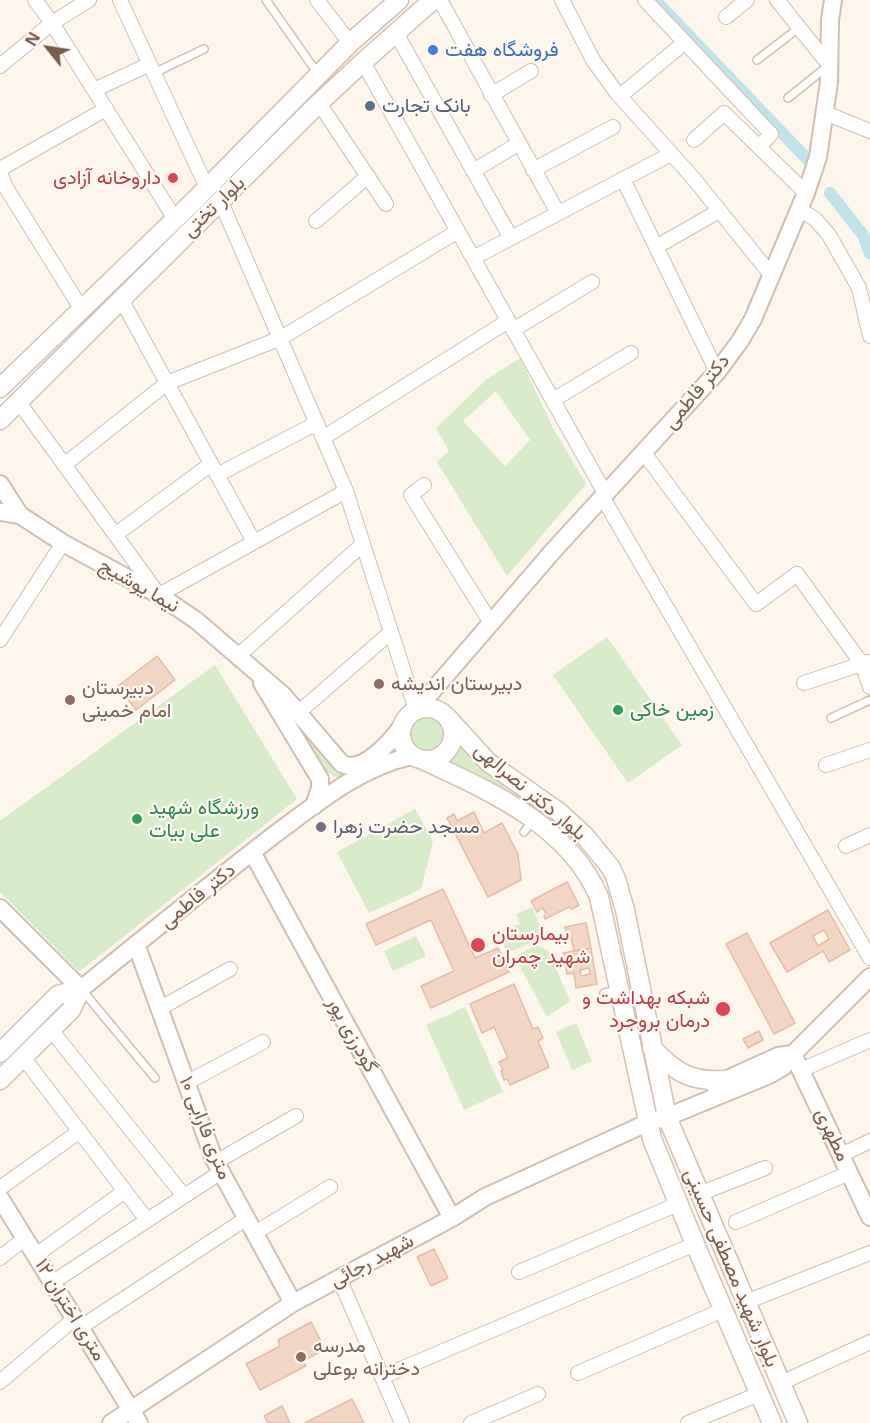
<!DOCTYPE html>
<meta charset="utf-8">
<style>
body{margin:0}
#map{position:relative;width:870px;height:1423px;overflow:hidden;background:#fdf6ec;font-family:"Open Sans",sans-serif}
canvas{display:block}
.north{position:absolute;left:18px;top:18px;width:60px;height:60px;-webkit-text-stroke:4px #fffaf3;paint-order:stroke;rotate:300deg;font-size:16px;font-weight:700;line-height:24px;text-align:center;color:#7a5c4d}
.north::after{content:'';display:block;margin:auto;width:21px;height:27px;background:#7a5c4d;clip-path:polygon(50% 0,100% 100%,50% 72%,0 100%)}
</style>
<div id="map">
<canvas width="870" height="1423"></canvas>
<div class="north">N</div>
</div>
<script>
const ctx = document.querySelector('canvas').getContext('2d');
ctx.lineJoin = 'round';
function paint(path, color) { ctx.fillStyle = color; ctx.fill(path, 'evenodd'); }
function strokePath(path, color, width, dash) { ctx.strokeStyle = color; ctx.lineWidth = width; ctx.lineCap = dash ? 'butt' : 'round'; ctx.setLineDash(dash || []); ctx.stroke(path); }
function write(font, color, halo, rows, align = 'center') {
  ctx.font = font + ' "Open Sans",Vazirmatn,sans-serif'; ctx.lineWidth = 4.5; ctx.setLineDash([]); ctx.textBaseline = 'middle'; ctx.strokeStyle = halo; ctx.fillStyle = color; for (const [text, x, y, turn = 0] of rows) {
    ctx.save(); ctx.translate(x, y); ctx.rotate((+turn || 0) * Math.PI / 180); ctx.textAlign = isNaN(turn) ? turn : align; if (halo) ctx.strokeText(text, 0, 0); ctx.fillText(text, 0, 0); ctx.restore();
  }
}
const green = new Path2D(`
 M520,358L553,428L586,484L507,576L437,462L449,451L436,428L487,379ZM496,391L530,440L505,466L463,421Z
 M607,637L682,745L628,783L553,675Z
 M215,665L297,799L79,972L0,892V821Z
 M275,695L335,771L333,772L346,774L351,771L344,777H334L329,773L326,774Z
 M408 734a18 18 0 1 1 36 0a18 18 0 1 1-36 0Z
 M458,743L531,803L444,761Z
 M415,809L433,841L421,889L369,913L337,852Z
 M532,907L541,927L533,942L507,953L498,933L520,924L516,914Z
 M416,936L426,956L393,971L384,951Z
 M533,946H538L548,950L570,1001L547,1017L515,957Z
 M465,1007L503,1092L464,1110L426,1025Z
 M576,1023L592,1061L572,1070L556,1032Z`);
const canal = new Path2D(`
 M655,0L808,160
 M830,193L863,235L870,253`);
const building = new Path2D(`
 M157,656L175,680L136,710L118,686Z
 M474,812L484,833L502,823L518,854L521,880L488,897L447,818L454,814L457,821Z
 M567,882L579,905L572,909L569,907L545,919L544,916L546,914L543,908L537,912L531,901Z
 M443,889L475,958L498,948L509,972L431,1008L421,986L454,971L431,920L376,945L366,924Z
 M828,910L850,950L829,962L823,951L787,972L770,943Z
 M586,923L591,948L574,951L571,937H567L565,927Z
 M824,930L829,939L818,946L813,936Z
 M747,933L795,1023L774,1034L726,944Z
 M591,948L597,984L576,988L574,973L567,974L563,953Z
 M589,968L590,974L581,976L580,970Z
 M514,984L533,1029L538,1027L543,1038L538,1041L549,1067L510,1085L507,1079L504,1080L501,1071L503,1070L499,1062L508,1058L494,1027L482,1033L470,1004Z
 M759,1031L763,1040L748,1048L743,1039Z
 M434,1249L448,1278L431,1286L417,1257Z
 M311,1322L325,1349L303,1361L306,1366L260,1390L246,1364L280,1346L278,1340Z
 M352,1399L364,1423H305Z
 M282,1406L290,1423H268L264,1416Z`);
const service = new Path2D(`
 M266,0L318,74
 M757,60L800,27
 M154,73L204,49
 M788,98L828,66
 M831,718L870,700
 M524,832L533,820
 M82,990L155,1078
 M604,993L619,990`);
const minor = new Path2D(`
 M35,0L52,23L175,219
 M120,0L207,188
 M317,0L350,43
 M440,0L558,213
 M562,0L593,60L616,92L694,179L772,276
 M645,0L771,134L759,147L806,193
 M777,0L829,65
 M726,17L747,0
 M396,33L511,238
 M363,62L606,495
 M0,66L52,23L89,0
 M94,90L150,64
 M491,95L531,71
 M620,96L678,48
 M319,103L386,204
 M825,113L870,131
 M694,140L724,113L759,147
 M0,169L106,109
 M533,170L613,127
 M473,171L518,144
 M0,172L5,186L82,310
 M623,179L717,372
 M221,202L346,491L416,710
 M799,209L815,219L829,235L859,288L870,336
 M316,221L368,176
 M656,247L719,211
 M473,258L671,154
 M121,299L254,542
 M513,330L592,282
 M553,400L631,353
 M18,401L159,595L346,491
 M323,438L508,321
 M644,453L756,604L797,574L862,664L870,687
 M64,465L167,383L281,338L458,231
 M217,475L317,423
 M424,485L411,495L491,623
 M603,498L870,958
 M115,535L211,464
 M0,640L63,543
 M239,655L363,544
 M804,683L868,662
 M298,713L391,632
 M826,765L870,750
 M846,846L870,835
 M159,1009L230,969
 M51,1030L184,1196
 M23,1057L147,1220
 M801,1070L870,1040
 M186,1083L263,1042
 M841,1155L870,1141
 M216,1162L296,1116
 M0,1188L80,1131
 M699,1194L765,1168
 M736,1222L849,1173
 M255,1233L330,1187
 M36,1255L125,1191
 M0,1258L25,1238
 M519,1272L678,1204
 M339,1278L402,1423
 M53,1282L221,1172
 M746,1302L870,1253
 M81,1327L247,1218
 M578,1373L723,1310
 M382,1377L695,1244
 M0,1382L75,1318
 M781,1383L870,1342
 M471,1423L538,1394
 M688,1423L759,1394`);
const tertiary = new Path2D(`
 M0,484L20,515
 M0,512L20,515L63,543L159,595L197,621L283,695L342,764C363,774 391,741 402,726
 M262,683L320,779V788L314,806
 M416,710L553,551L717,372L740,341L753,319L806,193L818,157L829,82L830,20L833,0
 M252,852L452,1218
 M0,908L81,989C145,937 209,885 274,835C316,804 360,767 412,756
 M136,944L214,1159L293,1303
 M793,1054L870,1217
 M714,1085L778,1056L793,1054
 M0,1198L139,1423
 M111,1423L293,1303L452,1218L485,1197L647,1123L667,1117L769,1075L783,1067L793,1054L870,977`);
const secondary = new Path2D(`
 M0,388L195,200L350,43L399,0
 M0,420L319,103L363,62L433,0
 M401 734a26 26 0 1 1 52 0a26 26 0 1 1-52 0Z
 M447,717L488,762L559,812L585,836L611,868L616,879L625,910L667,1117L798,1423
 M425,761C490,791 569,826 599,897L652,1139L695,1244L772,1423
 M652,1048C675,1072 690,1082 724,1080
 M0,1053L58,995L81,989
 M0,1080L71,1010L81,989`);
const markers = [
 [433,50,6,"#3f7fe0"],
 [370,106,6,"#5c6f8a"],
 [173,178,6,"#e0444e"],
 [379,684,6,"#8d6e63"],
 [70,700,6,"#8d6e63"],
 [618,710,6,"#2e9e5b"],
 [137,819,6,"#2e9e5b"],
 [321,827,6,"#6b7280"],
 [478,945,8,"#e0444e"],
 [723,1009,8,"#e0444e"],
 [301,1357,6,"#8d6e63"]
];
const shopNames = [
 ["فروشگاه هفت",445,50]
];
const serviceNames = [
 ["بانک تجارت",382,106]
];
const healthNames = [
 ["داروخانه آزادی",161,178],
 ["بیمارستان",492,934,"left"],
 ["شهید چمران",492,957,"left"],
 ["شبکه بهداشت و",710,998],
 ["درمان بروجرد",710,1021]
];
const streetNames = [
 ["بلوار تختی",214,207,-44],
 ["دکتر فاطمی",697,392,-50],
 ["نیما یوشیج",139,586,30],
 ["بلوار دکتر نصرالهی",530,792,40],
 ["دکتر فاطمی",198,896,-39],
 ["گودرزی پور",352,1035,61],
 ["۱۰ متری فارابی",205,1128,68],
 ["مطهری",832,1135,65],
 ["شهید رجائی",372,1261,-28],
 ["بلوار شهید مصطفی حسینی",731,1268,67],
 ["۱۲ متری اختران",70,1310,58]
];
const educationNames = [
 ["دبیرستان اندیشه",391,684],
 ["دبیرستان",82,688],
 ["امام خمینی",82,711],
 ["مدرسه",313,1346],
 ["دخترانه بوعلی",313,1369]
];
const leisureNames = [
 ["زمین خاکی",630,710],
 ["ورزشگاه شهید",149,808],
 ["علی بیات",149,831]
];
const worshipNames = [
 ["مسجد حضرت زهرا",333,827]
];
paint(green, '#d8ecc9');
strokePath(canal, '#bfe3e8', 12);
paint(building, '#f3d5c3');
strokePath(building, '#e6bba3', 1.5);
strokePath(service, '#d1beb0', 10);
strokePath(minor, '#d1beb0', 16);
strokePath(tertiary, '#d1beb0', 20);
strokePath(secondary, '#d6c0b0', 21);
strokePath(service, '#fff', 7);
strokePath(minor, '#fff', 14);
strokePath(tertiary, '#fff', 16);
strokePath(secondary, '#fff', 18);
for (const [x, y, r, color] of markers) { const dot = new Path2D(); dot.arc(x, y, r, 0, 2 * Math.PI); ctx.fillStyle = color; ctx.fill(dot); strokePath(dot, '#fffaf3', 2); }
write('20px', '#366cbe', '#fffaf3', shopNames, 'left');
write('20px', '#4e5e75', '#fffaf3', serviceNames, 'left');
write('20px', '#be3a42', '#fffaf3', healthNames, 'right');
write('20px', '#7a5c4d', '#fffaf3', streetNames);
write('20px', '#785e54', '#fffaf3', educationNames, 'left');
write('20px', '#27864d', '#fffaf3', leisureNames, 'left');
write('20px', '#5b616d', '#fffaf3', worshipNames, 'left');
</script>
